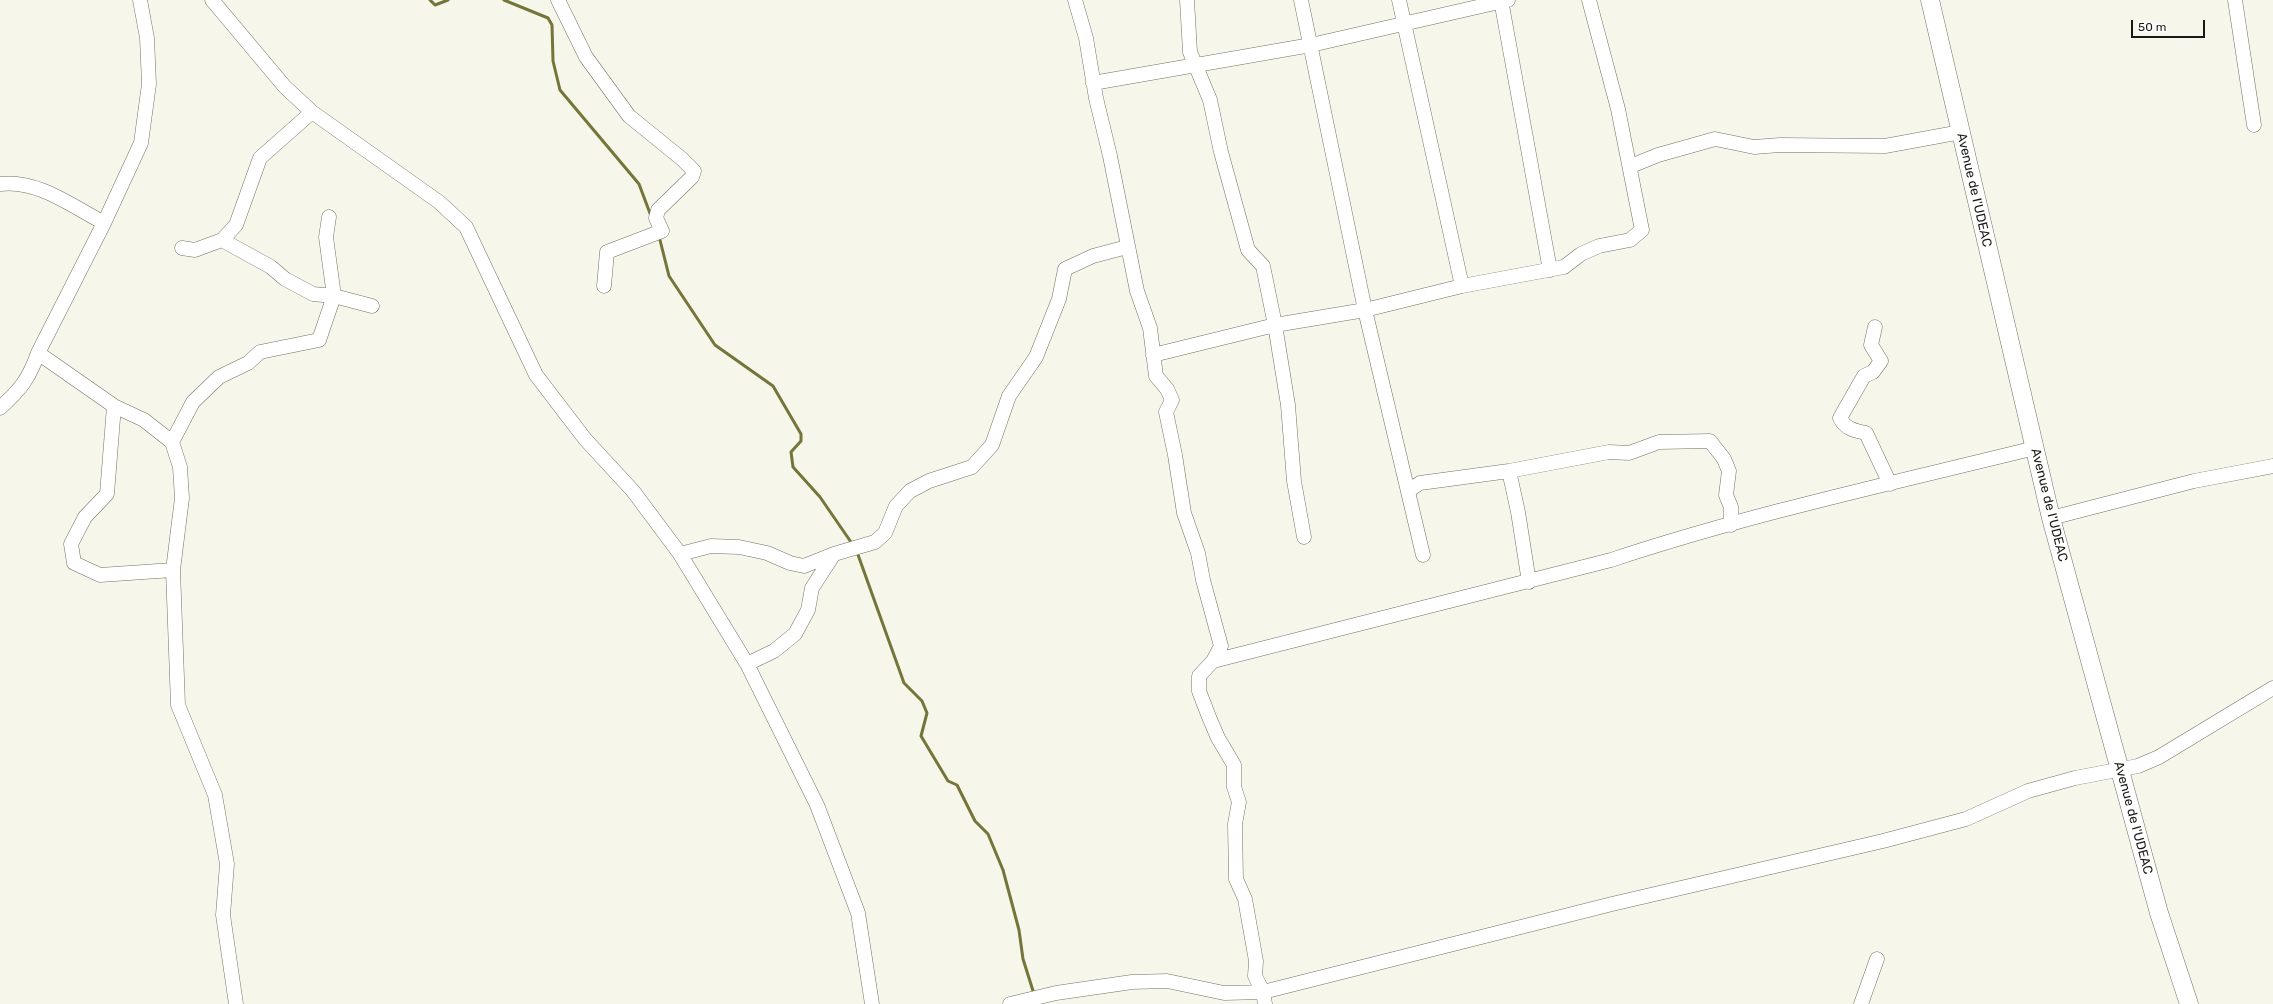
<!DOCTYPE html>
<style>
body{margin:0}
#map{position:relative;width:2273px;height:1004px;overflow:hidden;background:#f6f6ea;font-family:Rubik,sans-serif}
canvas{display:block}
.scale{position:absolute;left:2131px;top:20px;width:74px;height:18px;box-sizing:border-box;border:2px solid #191915;border-top:0;padding-left:5px;font-size:12px;line-height:14px;white-space:nowrap;color:#191915;-webkit-text-stroke:3px #fff;paint-order:stroke}
</style>
<div id="map">
<canvas width="2273" height="1004"></canvas>
<div class="scale">50 m</div>
</div>
<script>
const ctx = document.querySelector('canvas').getContext('2d');
ctx.lineJoin = 'round';
function strokePath(path, color, width, dash) { ctx.strokeStyle = color; ctx.lineWidth = width; ctx.lineCap = dash ? 'butt' : 'round'; ctx.setLineDash(dash || []); ctx.stroke(path); }
function write(font, color, halo, rows, align = 'center') {
  ctx.font = font + ' Rubik,sans-serif'; ctx.lineWidth = 3.5; ctx.setLineDash([]); ctx.textBaseline = 'middle'; ctx.strokeStyle = halo; ctx.fillStyle = color; for (const [text, x, y, turn = 0] of rows) {
    ctx.save(); ctx.translate(x, y); ctx.rotate((+turn || 0) * Math.PI / 180); ctx.textAlign = isNaN(turn) ? turn : align; if (halo) ctx.strokeText(text, 0, 0); ctx.fillText(text, 0, 0); ctx.restore();
  }
}
const stream = new Path2D(`
 M430,0L435,5L448,0
 M504,0L548,18L552,25L553,61L560,90L639,184L651,216
 M659,236L669,276L715,345L773,386L801,434V441L791,452L793,467L820,497L853,545
 M857,552L904,683L922,701L927,713L921,736L948,781L957,785L975,821L988,834L1003,870L1019,930L1023,959L1034,994`);
const minor = new Path2D(`
 M212,0L285,87L312,112L439,202L466,227L536,375L585,439L633,491L680,554L747,664L817,805L858,913L872,1004
 M558,0L586,57L629,116L682,159L694,171L692,177L658,210L656,218L662,231L607,252L604,286
 M1075,0L1086,38L1096,98L1110,156L1137,291L1150,328L1156,376L1167,389L1172,400L1166,412L1175,455L1184,513L1198,553L1203,580L1221,646L1213,661L1199,676V691L1209,717L1218,738L1234,765V787L1239,802L1235,824L1236,879L1245,899L1256,961L1255,976L1263,992L1265,1004
 M1187,0L1190,52L1210,100L1221,152L1248,250L1263,266L1275,325L1288,405L1294,481L1304,537
 M1301,0L1365,310L1423,555
 M1399,0L1462,286
 M1501,0L1550,270
 M2235,0L2254,125
 M1093,83L1311,45L1508,0
 M1631,166L1658,155L1715,139L1754,147L1780,145L1885,146L1961,132
 M0,184C37,179 72,206 104,223
 M222,240L271,267L285,279L313,294L334,296L372,306
 M182,248L195,250L222,240L236,225L260,158L312,112
 M1875,327L1871,345L1881,361L1873,372L1864,376L1840,418C1845,429 1856,431 1866,433L1890,484
 M38,353L114,406L144,420L172,442L180,467L182,498L173,570L178,705L215,795L227,864L223,915L236,1004
 M1153,355L1275,325L1365,310L1462,286L1564,267L1581,254L1599,246L1630,240L1642,230L1618,109L1589,0
 M114,406L107,494L85,517L71,544L74,563L100,575L173,570
 M0,408C20,390 29,379 38,353L104,223L141,143L149,84L147,38L140,0
 M172,442L193,402L219,377L248,363L260,352L319,340L334,296L326,237L329,217
 M1509,471L1518,512L1529,582
 M1408,491L1420,483L1509,471L1609,452L1629,453L1659,442L1710,441L1724,459L1729,471L1726,495L1731,507V525
 M2051,518L2194,481L2273,466
 M680,554L711,546L739,547L767,553L790,563L804,566L834,554
 M1213,661L1611,560C1750,514 1893,483 2035,448
 M747,664L774,651L795,634L808,610L812,588L834,554L875,542L885,533L896,506L910,491L929,481L972,467L992,445L1009,396L1036,357L1059,299L1065,269L1093,256L1127,247
 M1010,1004L1056,993L1132,982L1167,981L1224,993L1263,992L1612,904L1883,841L1966,819L2028,791L2075,778L2138,766L2159,757L2273,688
 M1861,1004L1877,959`);
const major = new Path2D(`
 M1930,0L2051,518L2159,913L2189,1004`);
const streetNames = [
 ["Avenue de I'UDEAC",1974,190,77],
 ["Avenue de I'UDEAC",2049,505,76],
 ["Avenue de I'UDEAC",2133,818,75]
];
strokePath(stream, '#757439', 3);
strokePath(minor, '#727267', 15);
strokePath(major, '#727267', 19);
strokePath(minor, '#fff', 14);
strokePath(major, '#fff', 18);
write('13px', '#191915', '#fff', streetNames);
</script>
